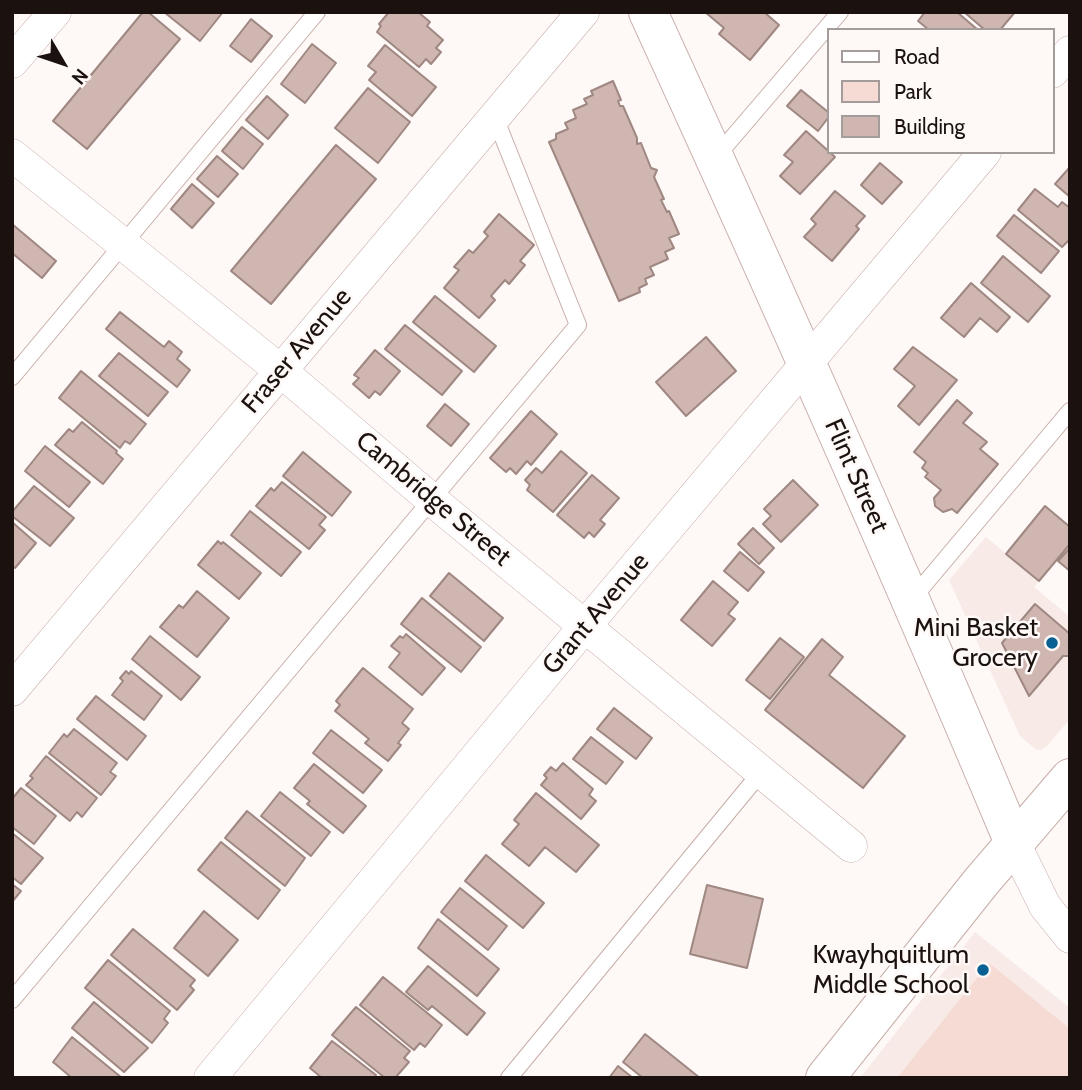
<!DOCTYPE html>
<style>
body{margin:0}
#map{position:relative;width:1082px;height:1090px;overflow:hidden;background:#fef8f7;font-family:Cabin,sans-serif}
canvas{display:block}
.frame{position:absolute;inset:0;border:14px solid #1b1210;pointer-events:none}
.legend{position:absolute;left:827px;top:28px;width:228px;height:126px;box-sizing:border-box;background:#fef8f7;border:2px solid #a39c9b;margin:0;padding:9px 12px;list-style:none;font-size:21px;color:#1b1210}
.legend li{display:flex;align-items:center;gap:14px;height:35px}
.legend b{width:35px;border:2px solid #a39c9b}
.north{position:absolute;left:28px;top:28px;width:70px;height:70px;-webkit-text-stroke:5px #fef8f7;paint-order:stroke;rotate:129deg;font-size:19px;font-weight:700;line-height:28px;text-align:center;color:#1b1210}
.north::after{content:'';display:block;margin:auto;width:24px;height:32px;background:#1b1210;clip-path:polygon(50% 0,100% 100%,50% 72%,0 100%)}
</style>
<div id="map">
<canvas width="1082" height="1090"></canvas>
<div class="frame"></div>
<ul class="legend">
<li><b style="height:9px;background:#fff"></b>Road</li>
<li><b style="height:19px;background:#f6dad4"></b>Park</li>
<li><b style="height:19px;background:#cfb6b1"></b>Building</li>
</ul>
<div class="north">N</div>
</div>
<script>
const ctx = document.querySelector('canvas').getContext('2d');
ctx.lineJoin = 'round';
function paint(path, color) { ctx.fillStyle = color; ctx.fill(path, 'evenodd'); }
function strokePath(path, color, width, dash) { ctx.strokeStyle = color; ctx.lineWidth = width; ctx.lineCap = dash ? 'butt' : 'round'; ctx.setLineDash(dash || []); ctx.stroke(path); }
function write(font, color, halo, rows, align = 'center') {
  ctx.font = font + ' Cabin,sans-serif'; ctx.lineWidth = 5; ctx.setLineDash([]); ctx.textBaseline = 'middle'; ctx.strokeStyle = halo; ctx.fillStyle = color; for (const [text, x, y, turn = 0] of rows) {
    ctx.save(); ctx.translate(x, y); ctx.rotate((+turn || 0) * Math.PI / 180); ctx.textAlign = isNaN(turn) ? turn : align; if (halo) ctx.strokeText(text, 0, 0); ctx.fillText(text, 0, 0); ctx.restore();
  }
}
const built = new Path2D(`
 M986,537L1039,581L1034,587L1070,617V719L1047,746L1041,750L1035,749L1020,736L949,580Z
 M975,932L1070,1008V1078H860Z`);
const green = new Path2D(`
 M989,963L1070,1029V1078H897Z`);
const building = new Path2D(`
 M143,12H148L180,39L87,149L53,121Z
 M164,12H223L200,41Z
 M389,12H418L430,22L427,26L443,40L436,48L441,52L431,64L426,59L419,67L377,32L381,26L379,24Z
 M705,12H764L779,25L750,60L719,34L724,28Z
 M925,12H957L978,30H929L918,21Z
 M964,12H1015L1000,30H985Z
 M251,19L272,36L251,62L230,46Z
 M312,44L336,63L305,103L281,84Z
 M385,45L436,87L412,116L369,80L376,72L368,66Z
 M613,81L621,100L618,101L620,106H623L637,138V144L641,143L651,168L657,170L654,177L664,199L661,200L667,212L669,211L679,234L669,238L674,248L665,252L668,259L650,267L654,275L645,279L647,284L639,288L640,292L619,301L549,142L556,139V134L568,129L565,123L576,118L573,110L587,104L584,99L593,95L591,91Z
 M368,88L410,122L378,163L335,128Z
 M801,90L828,112V118L818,131L787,106Z
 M267,96L288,115L268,139L246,120Z
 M242,127L263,144L243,169L222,151Z
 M806,131L835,157L800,194L780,176L793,162L784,155Z
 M336,145L376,179L271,304L231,271Z
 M217,156L238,174L218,197L197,179Z
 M880,163L902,182L882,204L861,185Z
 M1070,167V197L1055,184Z
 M192,184L214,203L192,228L171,209Z
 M1035,189L1058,207L1062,202L1070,208V243L1068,241L1062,247L1018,210Z
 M835,191L865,216L856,226L859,229L832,261L804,237L816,224L811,219Z
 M499,214L534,245L520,261L525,265L509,284L505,280L491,296L495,300L479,318L444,288L459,270L454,267L469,250L473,253L488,236L484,232Z
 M1014,215L1059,251L1041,273L997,236Z
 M12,224L56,261L42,278L12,253Z
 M1003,256L1050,296L1028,322L981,283Z
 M971,283L1010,317L997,332L980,318L964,337L941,318Z
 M435,296L496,346L474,372L413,322Z
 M120,312L164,347L169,341L182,352L177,359L190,370L177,387L106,329Z
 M405,325L462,371L442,395L385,349Z
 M706,337L736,371L686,416L656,382Z
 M913,347L957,380L919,425L898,406L915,386L894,369Z
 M375,350L400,371L380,395L375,391L369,398L353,384L359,378L354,375Z
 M119,353L168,392L148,416L99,376Z
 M81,371L146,424L130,444L125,441L120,448L59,398Z
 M957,400L972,413L963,423L987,442L980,449L998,464L957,513L952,509L943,512L935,506L934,498L941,490L925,477L928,473L922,468L926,462L914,452Z
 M445,404L469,424L451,446L427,426Z
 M531,411L557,434L531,465L527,461L516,474L510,468L506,472L490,458Z
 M82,422L117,451L116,453L123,459L103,484L55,445L69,429L73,432Z
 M45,446L90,482L69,507L25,471Z
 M561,451L587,473L553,512L527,490L530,485L525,480L536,468L542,473Z
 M303,452L351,492L332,516L283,476Z
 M592,475L619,498L600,520L605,524L594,537L589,532L584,538L557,515Z
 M793,480L818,505L781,542L763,524L771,516L764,509Z
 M282,482L326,517L319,525L325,530L309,549L256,506L271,488L274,491Z
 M34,486L74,518L50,546L12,516V512Z
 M1045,506L1070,527V544L1039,581L1006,554Z
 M250,511L301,552L281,576L231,535Z
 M12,522L36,543L15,568L12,566Z
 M753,528L774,548L759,564L738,544Z
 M218,541L221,544L223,542L261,573L239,599L198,565Z
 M1070,548V571L1058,561Z
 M740,552L764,572L748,591L724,571Z
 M449,573L503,618L484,641L430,596Z
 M713,581L738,602L728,614L735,619L712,646L681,620Z
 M197,591L229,618L197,657L160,627L179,605L183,608Z
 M422,598L481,647L461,672L401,624Z
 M1035,604L1070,634V656H1063L1029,696L1002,643Z
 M406,634L445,668L422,695L389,667L400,653L391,646L400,636L403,638Z
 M150,636L200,677L181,700L132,659Z
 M780,638L804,657L770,699L746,680Z
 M822,639L843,657L829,675L905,736L863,788L765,710Z
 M363,668L413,709L402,723L409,729L398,743L401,745L388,761L365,743L369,739L335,711L340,705L336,701Z
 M126,671L129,674L131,671L162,696L144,720L112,695L123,681L120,678Z
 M96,696L146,736L127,760L77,719Z
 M614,708L652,738L636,759L597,729Z
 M74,729L117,763L110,772L116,776L101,795L49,753L64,734L67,737Z
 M331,730L382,770L363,793L313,753Z
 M591,737L623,762L606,784L573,759Z
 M46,756L97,798L82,817L77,812L70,821L26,785L33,778L30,776Z
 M563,763L593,789L589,795L596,801L581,819L541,785L547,778L544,775L551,767L556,771Z
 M314,764L366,806L343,833L307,804L310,801L294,788Z
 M21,788L56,816L34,844L12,827V799Z
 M280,792L330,832L311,856L261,816Z
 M536,793L599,845L576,872L545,847L529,866L502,844L519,824L514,820Z
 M247,811L305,858L285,886L225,838Z
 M12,833L43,858L21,884L12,877Z
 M221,842L280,890L258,919L198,870Z
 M486,855L544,903L523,928L465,881Z
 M12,884L21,891L12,902Z
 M707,885L763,899L747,968L690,954Z
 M460,888L507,926L488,950L441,912Z
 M204,911L238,940L208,976L174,948Z
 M438,919L499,969L477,996L418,948Z
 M133,929L195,980L190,986L194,990L177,1010L111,955Z
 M108,960L170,1011L164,1019L168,1023L152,1043L85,988Z
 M428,966L485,1013L467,1035L432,1006L428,1010L406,992Z
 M383,977L442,1025L425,1047L420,1043L414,1050L360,1005Z
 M94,1002L148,1048L124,1072L72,1028Z
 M356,1007L410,1051L404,1058L409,1062L395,1078H385L332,1035Z
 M645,1034L700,1078H643L623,1062Z
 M72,1037L122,1078H72L53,1062Z
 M332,1041L376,1075L374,1078H322L310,1068Z
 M618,1066L633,1078H609Z`);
const service = new Path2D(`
 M715,158L840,12
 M12,377L317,12
 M912,599L1070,411
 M12,1000L578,325L494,115
 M509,1078L762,771`);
const minor = new Path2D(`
 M12,62L55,12
 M1052,72L1070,52
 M12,155L281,371L432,500L851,846
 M12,690L583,12
 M1014,843L1045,906L1070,937
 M210,1078L585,626L985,152`);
const tertiary = new Path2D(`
 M648,12C774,287 897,564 1014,843`);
const secondary = new Path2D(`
 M825,1078L981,882L1070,778`);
const markers = [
 [1052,643,7,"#086192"],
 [983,970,7,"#086192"]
];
const streetNames = [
 ["Fraser Avenue",297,351,-50],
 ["Flint Street",856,476,66],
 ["Cambridge Street",433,499,40],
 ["Grant Avenue",596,614,-50]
];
const poiNames = [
 ["Mini Basket",1038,628],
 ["Grocery",1038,658],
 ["Kwayhquitlum",969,955],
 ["Middle School",969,985]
];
paint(built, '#f8eae7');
paint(green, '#f6dad4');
paint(building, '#cfb6b1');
strokePath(building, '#9f8782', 2);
strokePath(service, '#c7ada8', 18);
strokePath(minor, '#c7ada8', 33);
strokePath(tertiary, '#c7ada8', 40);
strokePath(secondary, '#c7ada8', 40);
strokePath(service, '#fff', 16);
strokePath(minor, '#fff', 32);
strokePath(tertiary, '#fff', 38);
strokePath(secondary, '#fff', 38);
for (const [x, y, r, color] of markers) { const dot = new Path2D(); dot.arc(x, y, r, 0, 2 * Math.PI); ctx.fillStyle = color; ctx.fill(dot); strokePath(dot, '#fef8f7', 2.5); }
write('26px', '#1b1210', '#fef8f7', streetNames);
write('26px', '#1b1210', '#fef8f7', poiNames, 'right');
</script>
